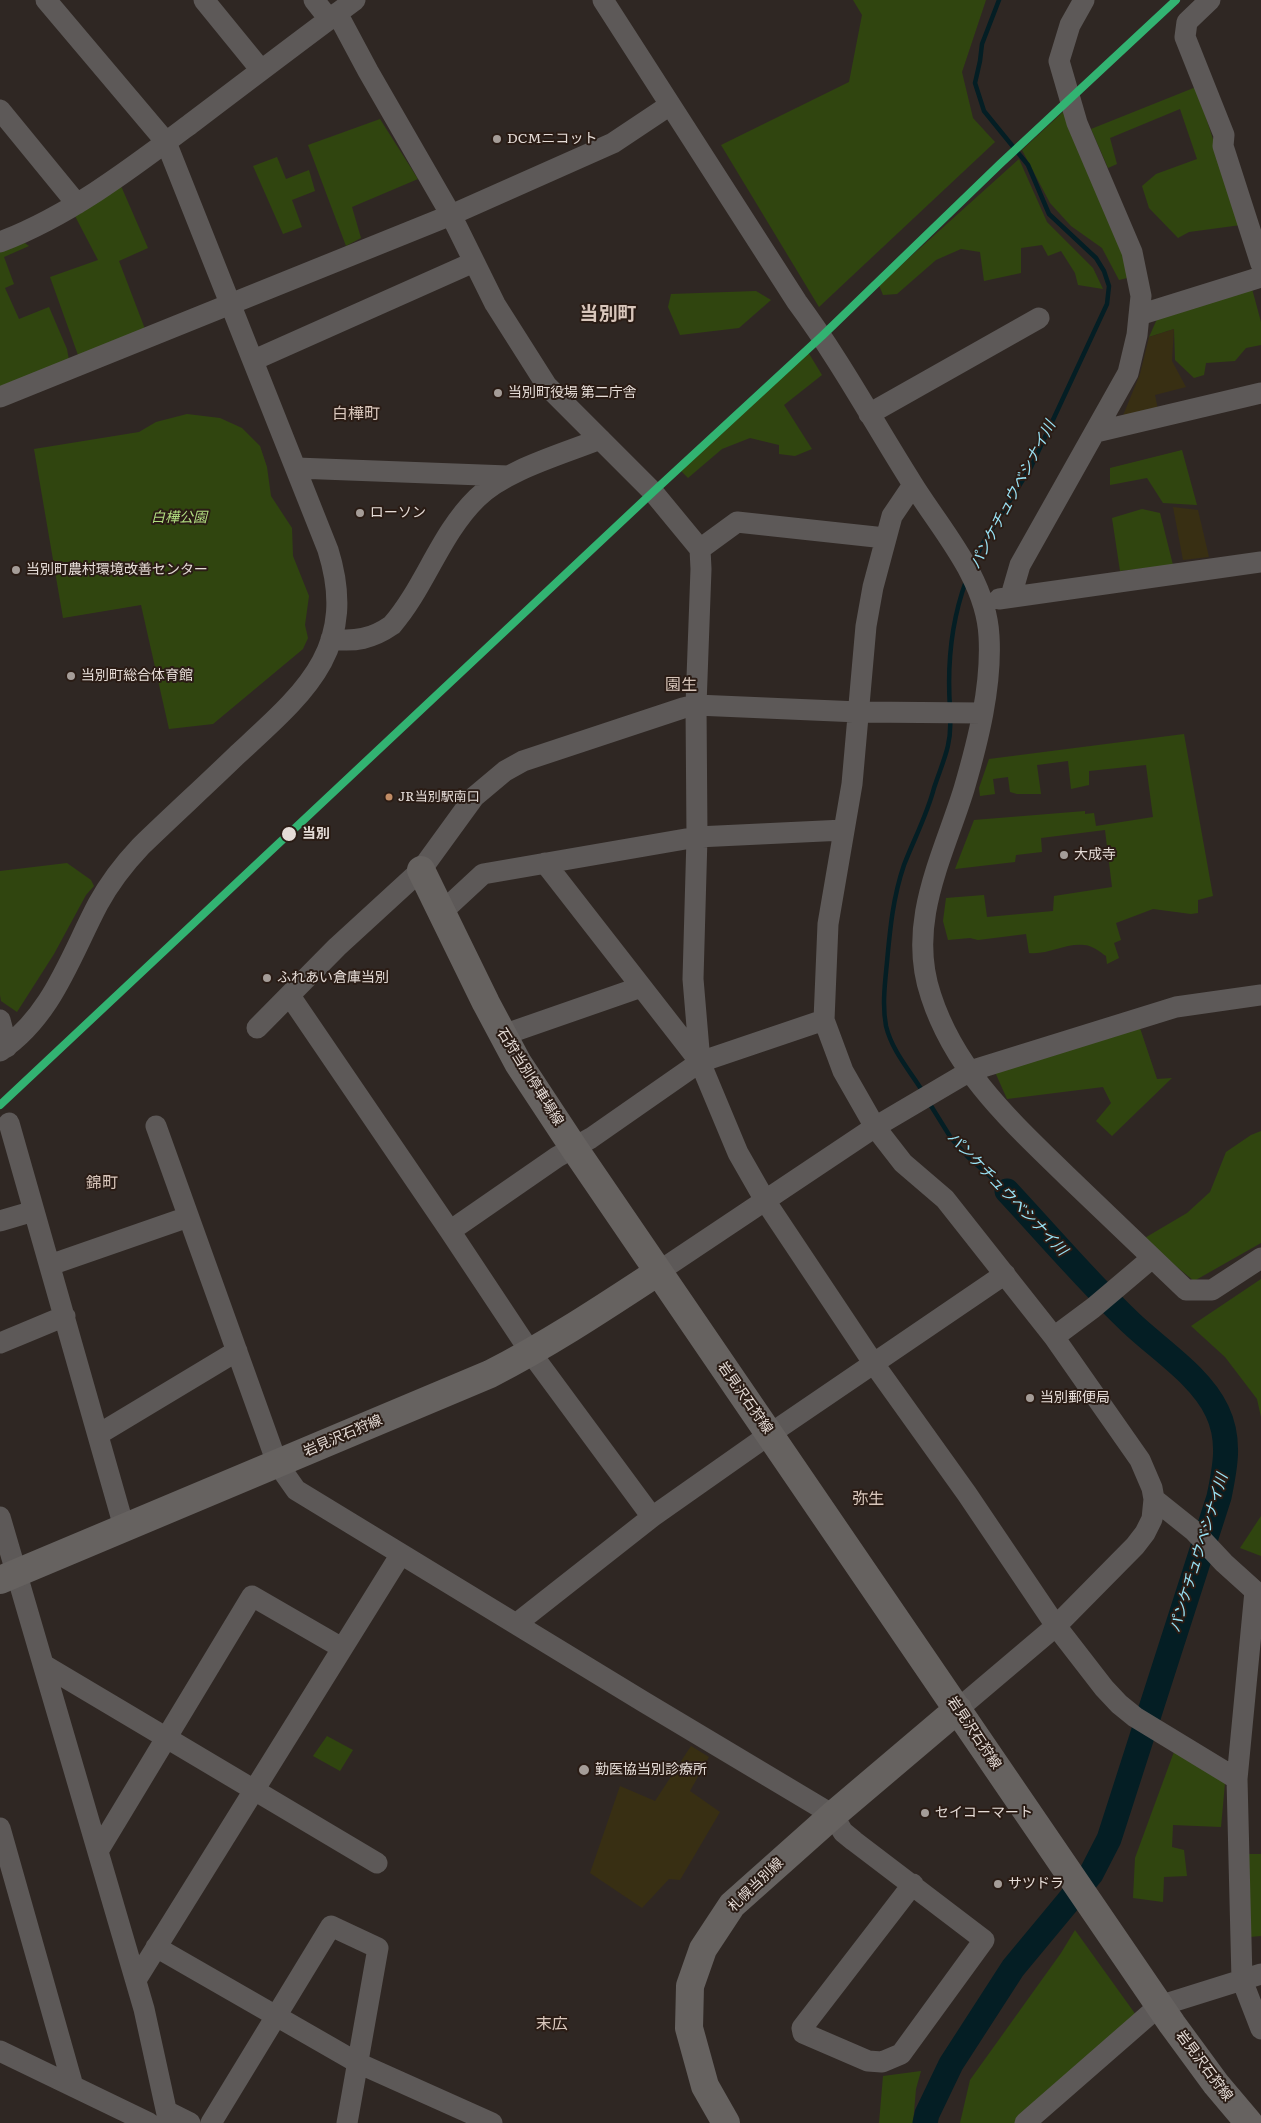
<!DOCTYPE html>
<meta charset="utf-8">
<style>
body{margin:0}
canvas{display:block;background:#2f2723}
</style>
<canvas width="1261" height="2123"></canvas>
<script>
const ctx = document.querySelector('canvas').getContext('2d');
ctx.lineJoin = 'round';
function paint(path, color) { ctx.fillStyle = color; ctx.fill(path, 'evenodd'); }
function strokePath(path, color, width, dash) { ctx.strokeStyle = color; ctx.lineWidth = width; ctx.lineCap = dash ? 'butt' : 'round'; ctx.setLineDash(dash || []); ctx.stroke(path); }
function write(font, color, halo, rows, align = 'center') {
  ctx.font = font + ' Literata,"Noto Sans JP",serif'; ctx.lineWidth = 4; ctx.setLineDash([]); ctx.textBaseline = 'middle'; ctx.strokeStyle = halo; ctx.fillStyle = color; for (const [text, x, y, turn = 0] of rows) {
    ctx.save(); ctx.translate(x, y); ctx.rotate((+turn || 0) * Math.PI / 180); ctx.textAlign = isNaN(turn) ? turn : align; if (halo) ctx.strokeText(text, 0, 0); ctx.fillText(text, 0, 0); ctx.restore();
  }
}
const green = new Path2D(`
 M853,0H986L962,72L973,118L995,142L819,307L721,145L849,82L862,15Z
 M1196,87L1241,225L1189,232L1178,238L1149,208L1142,186L1156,174L1197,159L1180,109L1110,138L1117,164L1108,168L1091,129Z
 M1064,111L1121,243L1131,277L1119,280L1102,248L1071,226L1050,203L1022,150Z
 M380,119L418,179L352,207L361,238L346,246L308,145Z
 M277,157L286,179L309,170L315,191L292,200L302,227L283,234L253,166Z
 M1019,159L1047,222L1093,268L1103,289L1078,285L1075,273L1061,251L1048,256L1042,245L1021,248V273L984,281L980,252L961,249L936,260L897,294L883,295L879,285Z
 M121,186L148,248L119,261L145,329L78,355L50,277L98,260L75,216Z
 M22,241L29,246L4,257L14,284L5,288L19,319L49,307L67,349L69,360L0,387V251Z
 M1251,285L1261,322V345L1246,348L1235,361L1206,363L1204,375L1194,378L1175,360L1174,329L1149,337L1157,319Z
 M756,291L771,300L739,328L680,335L668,307L671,294Z
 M808,352L822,375L784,405L812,449L795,456L779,454V445L750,438L722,449L688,478L680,470Z
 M187,414L220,418L242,428L260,446L267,467L271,496L292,528L293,556L309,596L305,625L308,638L303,649L213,724L169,729L141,605L63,618L34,449L139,432L156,422Z
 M1182,450L1197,505L1163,503L1147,478L1110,485V468Z
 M1142,509L1160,513L1173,565L1120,571L1112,518Z
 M1184,734L1213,896L1198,900V913L1191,914L1153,909L1116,923L1121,940L1114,943L1119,958L1107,964L1106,956C1100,952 1092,945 1084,945C1065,943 1048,955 1029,953L1026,934L978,940L970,938L948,940L943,921L946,898L984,895L987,917L1053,911L1054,896L1112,887L1105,830L1041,838L1042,852L1016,855L1015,862L955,869L974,820L1085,811V814L1094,813L1096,826L1153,817L1146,765L1089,771V785L1071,789L1068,761L1037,765L1041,794H1017L1010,792L1008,777L993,779L995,794L980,796L979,788L989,759Z
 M67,863L91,880L94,886L86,895L54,954L17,1012L1,1001L0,995V871Z
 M1139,1025L1157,1079L1172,1078L1112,1136L1096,1121L1111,1103L1103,1087L1007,1099L995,1072Z
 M1261,1131V1243L1194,1281L1143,1239L1187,1213L1210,1192L1226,1152L1251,1135Z
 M1261,1279V1417L1257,1399L1225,1357L1191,1326Z
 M1261,1516V1556L1240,1548Z
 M327,1736L353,1750L340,1771L313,1756Z
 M1175,1749L1225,1783L1221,1827L1173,1825L1172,1847L1184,1850L1187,1876L1164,1877L1163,1902L1133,1898L1135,1858Z
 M1247,1854H1261V1936L1249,1937Z
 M1075,1930L1136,2015L1019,2123H960L970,2080L1061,1953Z
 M921,2071L916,2089L913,2123H879L883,2076Z`);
const sand = new Path2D(`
 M1174,329L1172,361L1186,387L1155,395L1158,410L1122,418L1140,374L1149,337Z
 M1173,507L1198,510L1209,557L1183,560Z
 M691,1746L709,1757L690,1791L720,1812L680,1880L669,1879L642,1908L590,1873L620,1786L655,1801Z`);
const stream = new Path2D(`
 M973,564L983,543L1031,467L1107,304L1109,286L1104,271L1096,258L1049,214L1028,165L984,111L975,83L980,61L982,44L999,0
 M950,708C947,664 951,622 966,581
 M923,1092C910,1071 892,1051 886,1026C882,1005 885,983 887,962C890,929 893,897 904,865C914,839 927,815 934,788C942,763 952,746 950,718
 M928,1101L951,1138L968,1157L1007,1191`);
const river = new Path2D(`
 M925,2123L927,2114L951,2064L1013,1968L1091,1874L1109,1839L1219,1497C1225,1468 1231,1440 1217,1411C1201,1376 1158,1349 1130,1322C1087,1281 1048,1235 1007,1191`);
const minor = new Path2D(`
 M204,0L261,70
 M314,0L329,19
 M603,0L797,302C840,360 874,423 912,483C941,530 986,578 989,636C992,686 978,741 964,789C943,857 906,923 931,996C956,1073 1013,1123 1069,1178C1108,1215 1147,1253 1186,1290H1212L1261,1258
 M1210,0L1187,22L1185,37L1224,135L1223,146L1261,264
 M337,13L368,71L451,215L495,304L547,386L653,492L700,549L701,569L696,705L697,837L693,979L700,1062L738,1153L766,1202L874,1364L967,1494L1056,1626L1104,1688L1119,1704L1135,1717L1237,1779
 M0,110L77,204
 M0,242C71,215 133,167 193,122C247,81 301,40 355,0
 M1139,315L1261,277
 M254,360L474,262
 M0,397L451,215L613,143L670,105
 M869,414L1039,318
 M1096,432L1261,393
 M296,468L508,476
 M913,485L892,516L873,587L866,626L852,784L828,924L824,1020L843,1071L875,1127L903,1163L945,1199L1054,1337L1140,1460L1152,1488L1154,1499L1152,1519L1145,1533L1135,1546L1056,1626L958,1709
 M700,549L737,522L885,538
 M1011,596L1020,565L1128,373L1137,335L1141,296L1132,252L1077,123L1059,61L1070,25L1084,0
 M999,599L1261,562
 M331,639C355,642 372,639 392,625C425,587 440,534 477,498C505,470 563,454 600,439
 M545,863L700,1062
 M442,912L483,874L697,837L844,830
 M290,996L450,1231L531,1353L652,1517
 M0,1020L7,1047
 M257,1028L337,947L421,870L474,797L505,771L523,761L683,708L696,705L859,712L982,713
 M503,1035L641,987
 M0,1051C52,1016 70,957 98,904C110,882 124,864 141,846C173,815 206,785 238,754C304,693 359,649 328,550L166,142L46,0
 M9,1123L124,1527
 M156,1126L277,1463L296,1490L644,1702L833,1815L843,1832L854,1841L984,1940L901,2054L882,2062L868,2061L803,2033L802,2028L913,1884
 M0,1221L34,1211
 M450,1231L557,1157L591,1138L700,1062L824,1020
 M50,1265L188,1217
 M658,1272L875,1127L970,1071L1176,1007L1261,995
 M1054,1337L1093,1308L1152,1258
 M0,1343L65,1316
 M99,1434L237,1351
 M1154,1499L1194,1531L1224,1563L1255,1591L1237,1779L1242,1980L1261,2029
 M0,1517L144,2009L169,2123
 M516,1624L652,1517L770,1434L1005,1274
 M44,1665L377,1863
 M0,1828L73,2086
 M98,1851L252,1596L342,1648
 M156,1947L358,2063L492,2123
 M136,1980L401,1554
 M0,2051L149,2123
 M168,2112L190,2123
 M211,2123L331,1926L378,1948L347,2123
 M1025,2123L1159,2006L1261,1974`);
const major = new Path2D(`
 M421,870L486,1003L518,1063L574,1148L1172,2024L1216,2084L1249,2123
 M0,1580L490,1374C549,1344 603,1308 658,1272
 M726,2123L705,2086L689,2028L690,1986L703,1949L732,1905L833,1815L958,1709`);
const rail1 = new Path2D(`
 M0,1105L653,492L822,336L1000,164L1176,0`);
const markers = [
 [497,139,5,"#a59d98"],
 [498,393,5,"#a59d98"],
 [360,513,5,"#a59d98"],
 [16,570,5,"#a59d98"],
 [71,676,5,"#a59d98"],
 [389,797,4.5,"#c18c65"],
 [289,834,8,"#e5dcd7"],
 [1064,855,5,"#a59d98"],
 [267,978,5,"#a59d98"],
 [1030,1398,5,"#a59d98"],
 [584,1770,6,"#a59d98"],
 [925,1813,5,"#a59d98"],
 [998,1884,5,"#a59d98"]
];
const busNames = [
 ["JR当別駅南口",398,797]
];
const poiNames = [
 ["DCMニコット",507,139],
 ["当別町役場 第二庁舎",508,393],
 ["ローソン",370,513],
 ["当別町農村環境改善センター",26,570],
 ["当別町総合体育館",81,676],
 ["大成寺",1074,855],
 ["ふれあい倉庫当別",277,978],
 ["当別郵便局",1040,1398],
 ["勤医協当別診療所",595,1770],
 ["セイコーマート",935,1813],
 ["サツドラ",1008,1884]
];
const parkNames = [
 ["白樺公園",179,518]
];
const stopNames = [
 ["当別",302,834]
];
const streetNames = [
 ["石狩当別停車場線",530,1077,58],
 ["岩見沢石狩線",745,1398,55],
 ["岩見沢石狩線",343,1436,-23],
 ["岩見沢石狩線",974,1733,56],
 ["札幌当別線",756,1885,-44],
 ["岩見沢石狩線",1204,2066,53]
];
const waterNames = [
 ["パンケチュウベシナイ川",1013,495,-62],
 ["パンケチュウベシナイ川",1007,1194,46],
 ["パンケチュウベシナイ川",1199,1553,-73]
];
const quarterNames = [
 ["白樺町",356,414],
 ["園生",681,685],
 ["錦町",102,1183],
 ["弥生",868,1499],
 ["末広",552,2024]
];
const districtNames = [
 ["当別町",608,314]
];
paint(green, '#30450f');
paint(sand, '#382f13');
strokePath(stream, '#041e24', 4.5);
strokePath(river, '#041e24', 25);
strokePath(minor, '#5d5958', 21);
strokePath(major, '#666260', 28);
strokePath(rail1, '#32b372', 8);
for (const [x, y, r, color] of markers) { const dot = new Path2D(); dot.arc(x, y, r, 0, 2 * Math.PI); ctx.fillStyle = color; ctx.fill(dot); strokePath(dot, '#2a1c15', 2); }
write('13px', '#e5dcd7', '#2a1c15', busNames, 'left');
write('14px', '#e5dcd7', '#2a1c15', poiNames, 'left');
write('italic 14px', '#b1dd81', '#2a1c15', parkNames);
write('bold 14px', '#e5dcd7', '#2a1c15', stopNames, 'left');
write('14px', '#e5dcd7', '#2a1c15', streetNames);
write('italic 15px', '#9ae4f7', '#2a1c15', waterNames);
write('16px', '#d8c6bb', '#2a1c15', quarterNames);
write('bold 19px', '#d8c6bb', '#2a1c15', districtNames);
</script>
